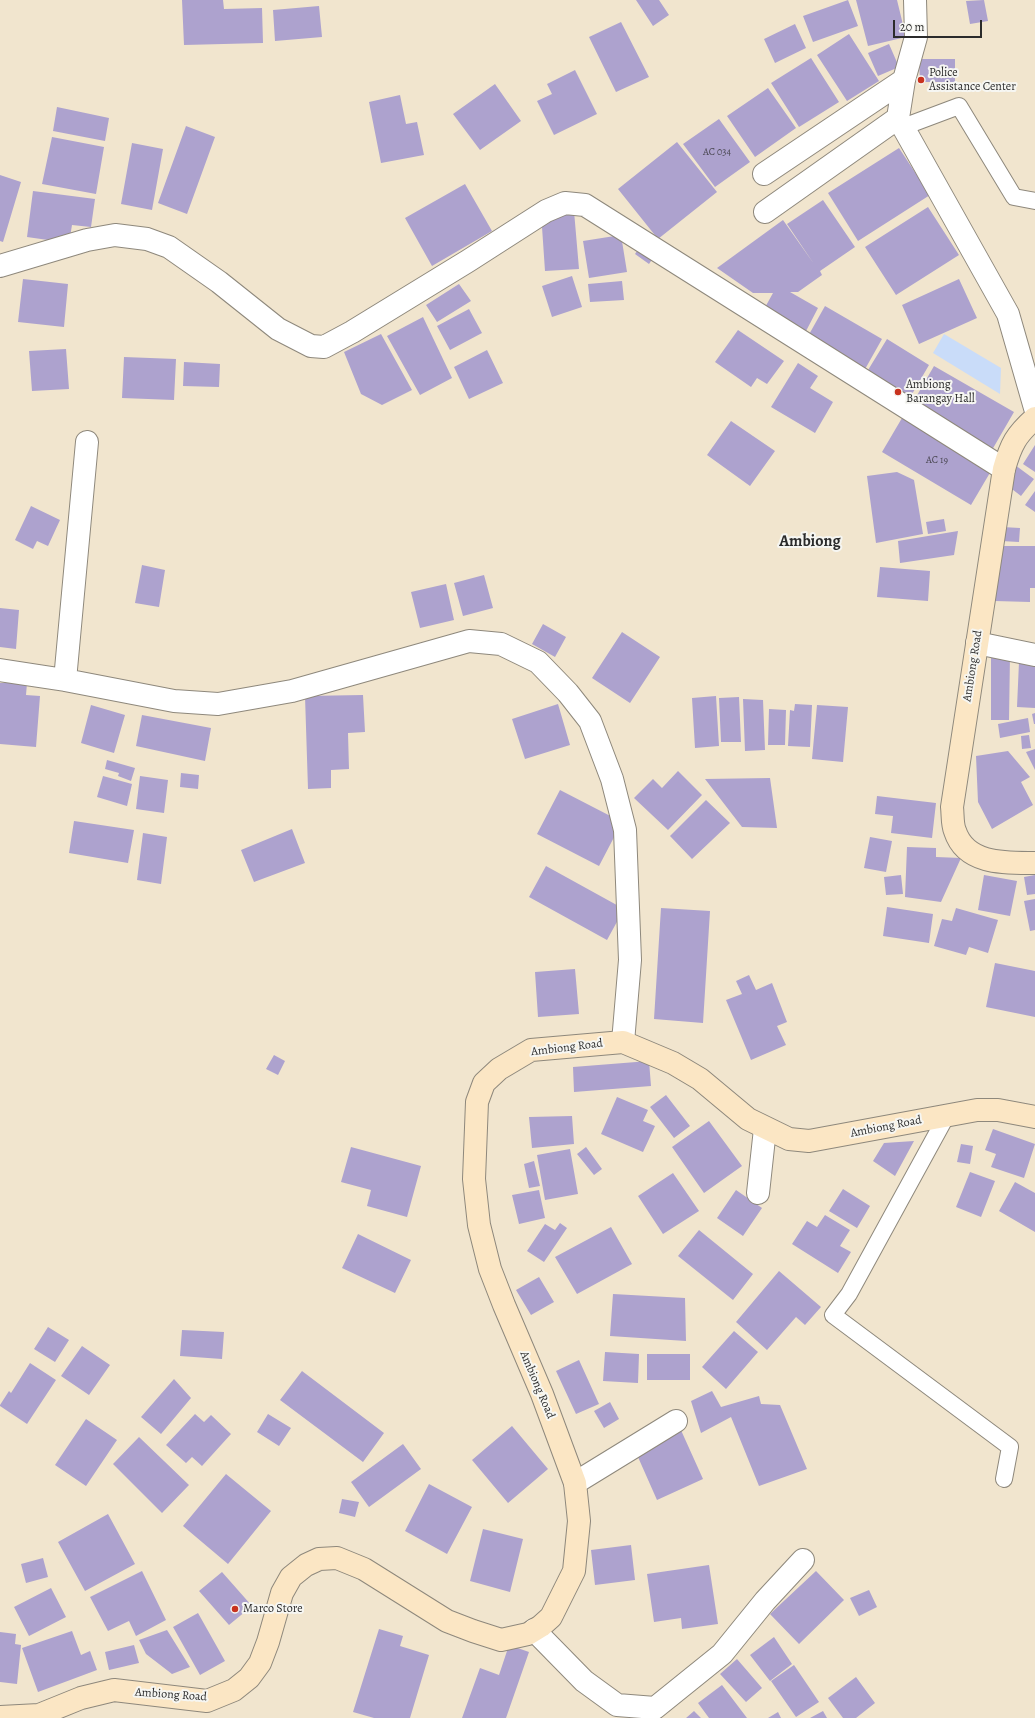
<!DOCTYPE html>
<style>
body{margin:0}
#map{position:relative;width:1035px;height:1718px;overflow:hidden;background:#f1e5ce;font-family:Alegreya,serif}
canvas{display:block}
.scale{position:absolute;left:893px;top:20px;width:89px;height:18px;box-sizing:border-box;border:2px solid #2b2b2b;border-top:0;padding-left:5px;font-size:12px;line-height:14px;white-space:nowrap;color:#2b2b2b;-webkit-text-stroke:3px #f6f6f2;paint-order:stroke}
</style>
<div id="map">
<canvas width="1035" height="1718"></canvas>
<div class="scale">20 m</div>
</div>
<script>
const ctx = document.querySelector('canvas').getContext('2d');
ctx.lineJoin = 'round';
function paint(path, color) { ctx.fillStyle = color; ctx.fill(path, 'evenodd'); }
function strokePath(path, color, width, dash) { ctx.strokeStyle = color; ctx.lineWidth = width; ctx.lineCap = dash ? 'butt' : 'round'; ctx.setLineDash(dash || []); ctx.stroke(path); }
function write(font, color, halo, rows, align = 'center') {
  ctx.font = font + ' Alegreya,serif'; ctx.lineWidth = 4; ctx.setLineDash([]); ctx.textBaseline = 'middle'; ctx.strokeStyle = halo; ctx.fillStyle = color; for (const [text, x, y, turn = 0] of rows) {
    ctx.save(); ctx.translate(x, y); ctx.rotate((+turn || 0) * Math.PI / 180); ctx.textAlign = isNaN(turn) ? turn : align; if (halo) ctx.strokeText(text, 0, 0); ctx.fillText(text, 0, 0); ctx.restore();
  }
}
const built = new Path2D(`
 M944,334L1001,368L1000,394L933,353Z`);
const building = new Path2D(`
 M182,0H223L224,9L262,8L263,43L184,45Z
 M636,0H659L669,15L653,26Z
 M848,0L858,26L813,42L803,16Z
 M856,0H897L906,37L868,46Z
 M984,0L988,21L970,24L966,1Z
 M319,6L322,37L275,41L273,10Z
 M621,22L649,77L616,92L589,37Z
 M795,24L806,48L775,63L764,39Z
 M849,34L879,81L847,101L817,55Z
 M889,44L899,67L878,76L868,53Z
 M811,58L839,102L799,127L771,83Z
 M919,59H955V82H920Z
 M575,70L597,114L554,135L537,101L552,94L547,84Z
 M495,84L521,121L480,150L453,114Z
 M768,88L796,128L755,157L727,116Z
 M400,95L406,124L417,122L424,155L381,163L369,102Z
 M57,107L109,118L105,141L53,131Z
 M719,119L750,162L715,187L683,144Z
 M186,126L215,137L187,214L158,203Z
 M52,137L104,147L96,194L42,184Z
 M677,142L717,192L658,239L618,189Z
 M132,143L163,149L152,210L121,204Z
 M899,148L930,195L858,241L828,193Z
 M0,175L21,182L3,242L0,241Z
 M465,184L492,231L432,266L405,218Z
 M33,191L95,199L91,227L72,225L69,243L27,237Z
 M823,200L855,247L820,271L822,275L798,292H790L818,308L805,333L763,311L773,293H753L717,268L783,220L814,264L787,224Z
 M928,207L959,255L896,295L865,247Z
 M574,211L579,269L545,271L542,227L560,213Z
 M621,235L627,272L589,278L583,241Z
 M641,245L655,255L649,264L635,254Z
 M572,276L582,307L552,317L542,286Z
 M23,279L68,284L64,327L18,322Z
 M959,279L977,318L919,344L902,305Z
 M622,281L624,300L590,302L588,284Z
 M459,284L471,301L437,322L426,305Z
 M825,306L882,339L864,371L807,338Z
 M469,309L482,333L450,350L437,326Z
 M423,317L452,378L420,395L387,336Z
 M738,330L784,361L767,384L757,378L751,387L715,362Z
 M381,334L412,390L382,405L361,394L344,352Z
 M887,339L929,365L908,401L865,375Z
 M66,349L69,389L32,391L29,351Z
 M487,350L503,383L469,399L454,367Z
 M124,357L176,359L174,400L122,398Z
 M184,362L220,364L219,387L183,386Z
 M798,363L818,376L810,388L833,402L815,433L771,407Z
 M934,366L1014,412L992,450L912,404Z
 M902,418L991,471L971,505L882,452Z
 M731,421L775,451L750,486L707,455Z
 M1035,445V472L1023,464Z
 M1015,465L1034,479L1021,496L1008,486Z
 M897,472L914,480L923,534L876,543L867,476Z
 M1035,491V512L1025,505Z
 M31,506L60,520L48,546L37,541L33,549L15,540Z
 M944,519L946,531L928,534L926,522Z
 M1002,527L1020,528L1019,542L1001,541Z
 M958,531L954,555L900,563L898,541Z
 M995,546H1035V588H1030V602L995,601Z
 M142,565L165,570L159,607L135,603Z
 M880,567L930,571L928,601L877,597Z
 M484,575L493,608L463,616L454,583Z
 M446,584L454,620L420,628L411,592Z
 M0,608L19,610L16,649L0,647Z
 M543,624L566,637L555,657L532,644Z
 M622,632L660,657L630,703L592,678Z
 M991,654L1010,655L1009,720H991Z
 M1019,662H1035V708L1017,707Z
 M0,683H27L26,695L40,696L36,747L0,744Z
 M363,695L365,732L348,733L349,769L331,770V788L308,789L305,696Z
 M716,696L719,746L695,748L692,698Z
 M739,697L741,742H721L719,698Z
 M743,699L763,700L765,750L745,751Z
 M558,704L570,745L525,759L512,719Z
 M795,704L812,705L810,747L788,746L790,710L794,711Z
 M91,705L125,715L114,753L81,743Z
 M817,705L848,707L843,762L812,759Z
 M769,709L786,710L785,745H768Z
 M1035,713V724H1034L1032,714Z
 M142,715L211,728L205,761L136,746Z
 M1028,718L1030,732L1000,738L998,724Z
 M1029,735L1031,748L1022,749L1021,736Z
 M1035,749V770L1026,752Z
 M1008,751L1030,777L1021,782L1033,805L992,829L978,802L976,756Z
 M107,760L135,768L131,781L118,776L119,773L105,769Z
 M678,771L702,795L668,830L634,798L653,779L662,788Z
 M181,773L199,775L198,789L180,787Z
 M103,776L132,784L127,806L97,797Z
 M140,776L168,780L164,813L136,809Z
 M770,778L777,828L742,827L705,779Z
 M560,790L622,822L599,866L537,834Z
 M877,796L936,803L932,838L891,833L893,816L875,814Z
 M706,800L730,823L692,859L670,836Z
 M74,821L134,830L128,863L69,853Z
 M292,829L305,863L254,882L241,850Z
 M143,833L167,837L161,884L137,880Z
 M870,837L892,841L886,872L864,868Z
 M907,847L936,848V857L961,858L941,902L905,897Z
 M546,866L624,909L607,940L529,897Z
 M901,875L903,894L886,895L884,877Z
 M984,875L1017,881L1010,916L978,910Z
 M1035,875V894L1027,895L1024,877Z
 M1035,899V930L1030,931L1024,901Z
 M887,907L933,914L929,943L883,936Z
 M661,908L710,911L703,1023L654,1019Z
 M956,908L998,920L988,953L969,947L966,955L934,946L942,919L952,921Z
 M995,963L1035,971V1017L986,1007Z
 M575,969L579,1014L538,1017L535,972Z
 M749,975L756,990L772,983L787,1022L777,1026L786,1045L751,1060L726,1000L742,994L736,981Z
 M274,1055L285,1061L278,1075L266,1069Z
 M649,1061L651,1086L574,1092L573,1067Z
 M666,1095L690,1126L674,1138L650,1107Z
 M617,1097L648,1110L643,1121L655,1126L643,1152L601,1134Z
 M572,1116L574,1144L532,1148L529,1117Z
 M709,1121L742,1166L704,1193L672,1147Z
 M993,1129L1035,1144L1024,1178L991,1167L996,1154L985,1150Z
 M914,1141L895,1176L873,1161L884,1143Z
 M961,1144L973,1146L970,1164L957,1162Z
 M351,1147L421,1166L407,1217L367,1206L371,1190L341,1182Z
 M586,1147L602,1169L594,1175L577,1154Z
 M570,1149L578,1194L545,1200L537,1155Z
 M534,1161L540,1186L529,1188L524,1164Z
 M970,1172L995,1181L981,1217L956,1207Z
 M673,1173L699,1211L663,1234L638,1196Z
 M1015,1182L1035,1193V1232L999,1211Z
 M843,1189L870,1206L857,1228L829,1211Z
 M539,1190L545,1218L519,1224L512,1195Z
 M736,1190L762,1208L743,1236L717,1218Z
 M825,1215L850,1230L840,1246L851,1252L838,1273L792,1244L807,1221L817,1227Z
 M560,1223L567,1228L544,1262L527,1251L545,1224L555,1230Z
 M611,1227L632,1264L577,1294L555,1257Z
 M699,1230L753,1274L733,1300L678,1256Z
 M358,1234L411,1260L395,1293L342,1268Z
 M779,1271L821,1307L805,1325L796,1317L767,1350L736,1322Z
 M539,1277L554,1302L531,1315L516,1290Z
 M613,1294L685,1298L686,1341L610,1336Z
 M48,1327L69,1340L55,1362L34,1349Z
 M182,1330L224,1332L222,1359L180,1356Z
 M734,1331L758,1352L726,1389L702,1367Z
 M82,1346L110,1365L89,1395L61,1376Z
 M605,1352L639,1354L638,1383L603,1381Z
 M647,1354H690V1380H647Z
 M579,1360L599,1404L576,1414L556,1371Z
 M30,1363L56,1380L27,1424L0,1406V1405L9,1391L11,1393Z
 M302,1371L384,1433L363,1462L280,1400Z
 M174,1379L191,1398L161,1434L141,1417Z
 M712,1391L721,1407L759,1396L761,1404L780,1405L807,1469L759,1486L731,1417L701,1433L691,1401Z
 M610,1402L619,1419L604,1428L594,1411Z
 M195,1414L204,1422L211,1415L231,1434L202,1466L192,1457L186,1463L166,1445Z
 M268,1414L291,1428L279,1446L257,1432Z
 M86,1419L117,1440L86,1486L55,1465Z
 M512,1426L548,1469L508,1503L472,1460Z
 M680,1428L703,1479L657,1500L634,1448Z
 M139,1437L189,1485L162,1513L113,1464Z
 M403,1444L421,1469L369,1507L351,1482Z
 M226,1474L271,1511L228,1564L183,1526Z
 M429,1484L472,1507L447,1554L405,1531Z
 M342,1499L359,1502L355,1517L339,1513Z
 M108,1514L135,1564L85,1591L58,1542Z
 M483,1529L523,1539L510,1592L470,1581Z
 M631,1545L635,1580L595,1585L591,1550Z
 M43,1558L48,1577L26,1583L21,1564Z
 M709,1565L718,1624L682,1629L681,1618L654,1622L647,1574Z
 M142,1571L166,1620L136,1636L129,1621L108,1631L90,1597Z
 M816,1571L844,1600L799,1644L770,1614Z
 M222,1572L252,1606L229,1625L199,1591Z
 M51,1588L66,1617L29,1636L14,1607Z
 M869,1590L877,1607L859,1616L850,1598Z
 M198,1613L225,1661L200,1675L173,1627Z
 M379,1629L403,1636L400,1646L429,1655L410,1718H374L353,1712Z
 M167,1630L190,1667L172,1674L146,1654L139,1640Z
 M72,1631L81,1655L90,1651L97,1670L38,1692L22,1648Z
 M0,1632L16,1634L15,1644L21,1645L17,1684L0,1682Z
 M774,1637L792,1664L770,1681L750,1655Z
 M134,1645L139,1663L109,1670L105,1652Z
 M509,1645L529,1652L506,1718H462L480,1668L499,1675Z
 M737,1659L762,1688L746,1702L720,1674Z
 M794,1665L819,1702L796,1717L771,1681Z
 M856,1677L875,1703L856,1718H843L828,1698Z
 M722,1685L747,1718H709L698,1703Z
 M694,1711L701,1718H686Z
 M823,1711L827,1718H810Z
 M778,1712L781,1718H768Z`);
const service = new Path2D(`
 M903,127L959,106L1014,197L1035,201
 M947,1115L849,1294L833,1315L1010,1447L1004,1479`);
const minor = new Path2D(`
 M915,0L916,37L904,80L898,118L1008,314L1035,408
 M764,174L904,80
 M765,212L898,118
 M0,266L87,240L115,235L147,239L169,247L219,282L278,329L311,346L324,347L352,332L468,261L546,211L565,203L585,205L1004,469
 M977,643L1035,655
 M0,670L65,680L174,701L218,704L292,691L469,641L501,644L538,662L568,693L590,721L612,779L625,830L630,960L623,1042
 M65,680L87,442
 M758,1193L765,1129
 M575,1483L676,1421
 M534,1630L584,1681L617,1705L655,1708L722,1654L765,1601L803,1560`);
const secondary = new Path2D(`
 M1035,418C1016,435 1011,444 1004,469L952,807C953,815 952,824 955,831C966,865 1006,863 1035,863
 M0,1717L39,1715L81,1698L114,1690L207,1701L234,1690L249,1678L260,1663L268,1642L282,1593L291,1577L306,1565L319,1559L337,1558L364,1569L447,1621L473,1631L501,1640L528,1634L541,1626L551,1617L574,1571L579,1521L575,1483L542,1394L504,1305L490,1269L479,1225L474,1179L477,1102L484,1083L499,1069L531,1050L623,1042L673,1063L700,1079L748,1119L789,1139L809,1141L977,1110H998L1035,1117`);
const markers = [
 [921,80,4,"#c8321e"],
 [898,392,4,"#c8321e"],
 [235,1609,4,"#c8321e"]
];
const numberNames = [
 ["AC 034",717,153],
 ["AC 19",937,461]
];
const poiNames = [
 ["Police",929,73],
 ["Assistance Center",929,87],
 ["Ambiong",906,385],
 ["Barangay Hall",906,399],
 ["Marco Store",243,1609]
];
const streetNames = [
 ["Ambiong Road",973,666,-81],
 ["Ambiong Road",567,1048,-7],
 ["Ambiong Road",886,1127,-11],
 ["Ambiong Road",537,1385,67],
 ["Ambiong Road",171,1695,4]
];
const districtNames = [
 ["Ambiong",810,542]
];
paint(built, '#c9dcf9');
paint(building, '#ada2ce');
strokePath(service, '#8e887c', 18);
strokePath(minor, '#8e887c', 24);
strokePath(secondary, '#8e887c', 24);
strokePath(service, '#fff', 16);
strokePath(minor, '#fff', 22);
strokePath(secondary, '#fbe6c4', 22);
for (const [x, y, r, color] of markers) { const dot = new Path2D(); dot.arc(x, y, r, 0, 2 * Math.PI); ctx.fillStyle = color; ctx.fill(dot); strokePath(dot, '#f6f6f2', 1.5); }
write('10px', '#4c4954', null, numberNames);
write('12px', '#2b2b2b', '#f6f6f2', poiNames, 'left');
write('12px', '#2b2b2b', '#f6f6f2', streetNames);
write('bold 16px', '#2b2b2b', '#f6f6f2', districtNames);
</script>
